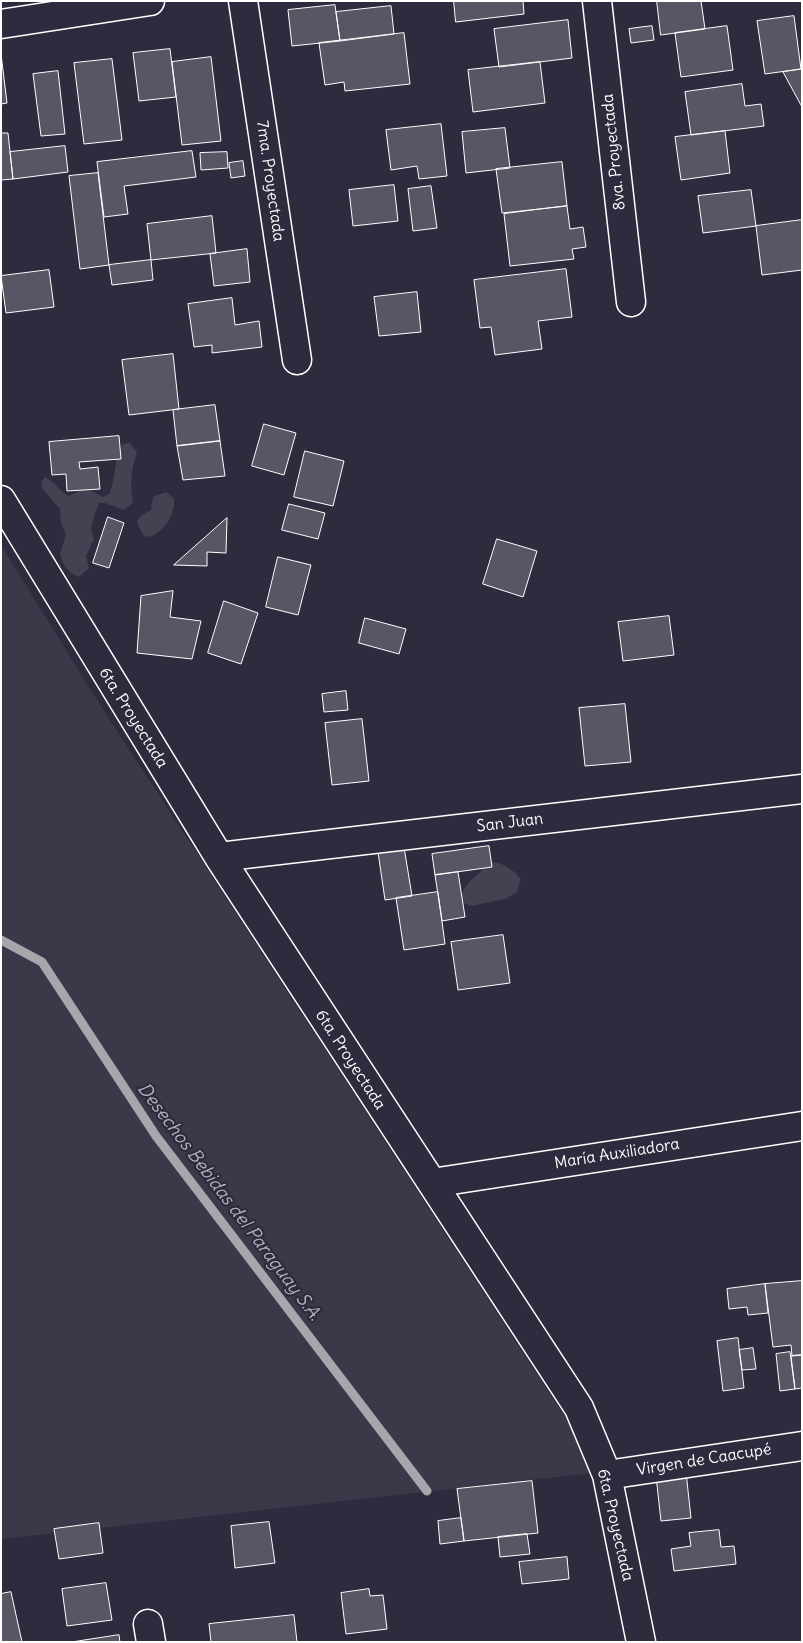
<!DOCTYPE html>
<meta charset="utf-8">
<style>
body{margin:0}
#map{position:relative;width:803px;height:1643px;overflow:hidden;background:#2f2a3d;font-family:Delius,sans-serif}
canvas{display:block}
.frame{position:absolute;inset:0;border:2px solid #fff;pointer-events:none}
</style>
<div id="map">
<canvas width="803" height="1643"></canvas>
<div class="frame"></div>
</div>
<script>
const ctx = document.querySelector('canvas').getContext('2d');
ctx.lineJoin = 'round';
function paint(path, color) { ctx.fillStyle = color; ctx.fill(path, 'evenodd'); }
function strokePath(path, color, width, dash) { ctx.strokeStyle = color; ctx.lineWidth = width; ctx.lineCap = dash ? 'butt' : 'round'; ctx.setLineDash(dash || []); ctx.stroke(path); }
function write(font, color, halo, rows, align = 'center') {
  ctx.font = font + ' Delius,sans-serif'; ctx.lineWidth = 4.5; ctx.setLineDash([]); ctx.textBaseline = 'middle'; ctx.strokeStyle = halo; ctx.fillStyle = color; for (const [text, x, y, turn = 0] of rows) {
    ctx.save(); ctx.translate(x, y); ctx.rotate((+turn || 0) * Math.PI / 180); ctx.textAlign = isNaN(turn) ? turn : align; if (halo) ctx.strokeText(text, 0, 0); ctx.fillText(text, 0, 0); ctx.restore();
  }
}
const built = new Path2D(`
 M1,545L100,705L601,1472L1,1539Z`);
const green = new Path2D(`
 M130,443L137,453C131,469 130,486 133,503L124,510L105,503H99C95,516 88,526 94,539L86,556L89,568L79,577C68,573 63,565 60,554L66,535L61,523L60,509L42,488L41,482L45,477C57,483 59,492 69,496L86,488L103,497L109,494C117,479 113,458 123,444Z
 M166,492L174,498C176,513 164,533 149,537L143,535L137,522L140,516L151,510L153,497Z
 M490,862C504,863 511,868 521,879L517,892L505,899L471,906L460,901C465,879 477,878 490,862Z`);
const stream = new Path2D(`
 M1,940L42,962L156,1136L427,1491`);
const building = new Path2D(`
 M454,1H523L524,14L456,22Z
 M657,1H701L705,29L661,35Z
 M335,5L340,41L292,46L288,10Z
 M391,6L394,34L340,41L336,12Z
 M794,16L801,69L765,74L757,21Z
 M568,20L572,58L499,67L494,29Z
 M652,26L654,40L631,43L629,29Z
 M727,26L733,70L681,77L675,33Z
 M404,33L410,84L345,91L344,82L325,85L319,43Z
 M170,49L176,97L139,101L133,53Z
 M1,54L7,103L1,104Z
 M211,57L221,141L182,145L172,62Z
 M112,59L122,140L84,144L74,63Z
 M540,62L545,103L473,112L468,70Z
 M801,69H802V107L783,72Z
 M58,71L65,134L41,136L33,74Z
 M742,84L745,106L761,104L764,126L691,135L685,92Z
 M441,124L447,176L419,179L417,166L391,170L386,130Z
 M505,128L510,168L466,173L462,132Z
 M725,131L730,173L681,180L675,137Z
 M1,133H8L13,179L1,180Z
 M65,146L68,172L13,179L10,152Z
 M192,151L196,177L124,186L128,214L104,217L97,162Z
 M227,152L228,168L201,170L200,153Z
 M243,161L245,176L231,178L229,163Z
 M562,162L567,206L502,213L496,169Z
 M98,173L109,265L80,269L69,176Z
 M394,185L398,221L353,226L349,190Z
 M431,186L437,228L413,231L408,189Z
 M751,190L756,226L703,233L698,196Z
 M567,206L570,229L583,227L586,247L572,249L574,259L510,266L504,214Z
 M212,216L216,253L151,260L147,224Z
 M802,220V270L762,275L756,226Z
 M247,249L250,282L214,286L210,254Z
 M151,260L153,280L112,285L109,265Z
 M566,269L572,317L538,321L542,349L495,355L491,327L480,328L474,280Z
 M49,270L54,307L6,313L1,276Z
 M417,292L421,332L379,336L374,297Z
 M232,298L235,325L259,321L262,347L212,353V345L194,347L188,304Z
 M173,354L179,409L129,415L122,360Z
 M215,405L220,441L177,446L173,410Z
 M264,424L296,433L284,475L252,466Z
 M119,436L121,459L79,462L80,469L98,467L100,489L67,491L66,474L52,475L49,442Z
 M220,441L225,476L183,480L177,446Z
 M305,451L344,461L333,506L294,497Z
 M289,504L325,513L318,539L282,530Z
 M108,517L124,523L109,568L93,563Z
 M227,518L226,553L207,552V566L174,565Z
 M497,539L537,551L523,597L483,584Z
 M278,557L311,565L298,615L266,607Z
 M173,591L170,617L201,621L192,659L137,653L141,596Z
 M224,601L258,613L241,664L208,653Z
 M669,616L674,655L623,661L618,622Z
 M365,618L406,629L399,654L359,643Z
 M346,691L348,710L324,712L322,694Z
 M625,704L631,762L585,766L579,708Z
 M362,719L369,781L332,785L325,723Z
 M489,846L492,867L435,875L432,854Z
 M404,847L412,896L385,900L378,852Z
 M458,872L465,917L442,921L435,875Z
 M438,892L445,944L404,950L396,898Z
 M503,935L510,983L458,990L451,942Z
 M802,1281V1355L792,1356L791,1345L773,1347L765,1284Z
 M765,1284L768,1313L748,1315L747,1307L729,1309L727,1289Z
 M738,1338L744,1388L723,1391L717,1341Z
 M753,1348L756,1369L742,1370L739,1350Z
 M790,1352L795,1389L780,1391L776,1354Z
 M802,1355V1388L795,1389L791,1356Z
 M686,1472L691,1518L661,1521L656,1476Z
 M532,1481L538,1533L464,1541L457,1489Z
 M461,1518L464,1541L440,1544L438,1521Z
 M269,1522L275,1563L235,1568L231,1526Z
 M99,1523L103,1553L59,1559L54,1529Z
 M719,1530L721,1547L734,1546L736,1564L674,1571L671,1549L691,1546L689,1533Z
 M527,1534L530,1554L500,1557L498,1537Z
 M567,1557L569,1579L522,1584L519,1562Z
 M106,1583L112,1620L67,1626L62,1589Z
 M369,1589L370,1596L383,1595L387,1629L346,1634L341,1593Z
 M11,1592L22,1642H1V1594Z
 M294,1615L297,1642H211L209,1624Z
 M119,1635L120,1642H72Z`);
const minor = new Path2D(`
 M243,1L297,360
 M597,1L631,302
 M1,24L150,1
 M1,500L219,857L579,1408L607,1475L641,1642
 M219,857L802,789
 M432,1183L802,1126
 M607,1475L802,1446
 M148,1624L151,1642`);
const streetNames = [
 ["8va. Proyectada",614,152,-96],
 ["7ma. Proyectada",270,181,82],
 ["6ta. Proyectada",133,718,58],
 ["San Juan",510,823,-7],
 ["6ta. Proyectada",350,1060,57],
 ["María Auxiliadora",617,1154,-9],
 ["Virgen de Caacupé",704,1460,-9],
 ["6ta. Proyectada",615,1525,77]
];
const waterNames = [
 ["Desechos Bebidas del Paraguay S.A.",229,1202,53]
];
paint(built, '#3c3749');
paint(green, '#464152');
strokePath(stream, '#a7a6ad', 9);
paint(building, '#595564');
strokePath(building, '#fff', 1);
strokePath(minor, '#fff', 31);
strokePath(minor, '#2f2a3d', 28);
write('16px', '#fff', '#2f2a3d', streetNames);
write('italic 18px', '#b6b4bb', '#2f2a3d', waterNames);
</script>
